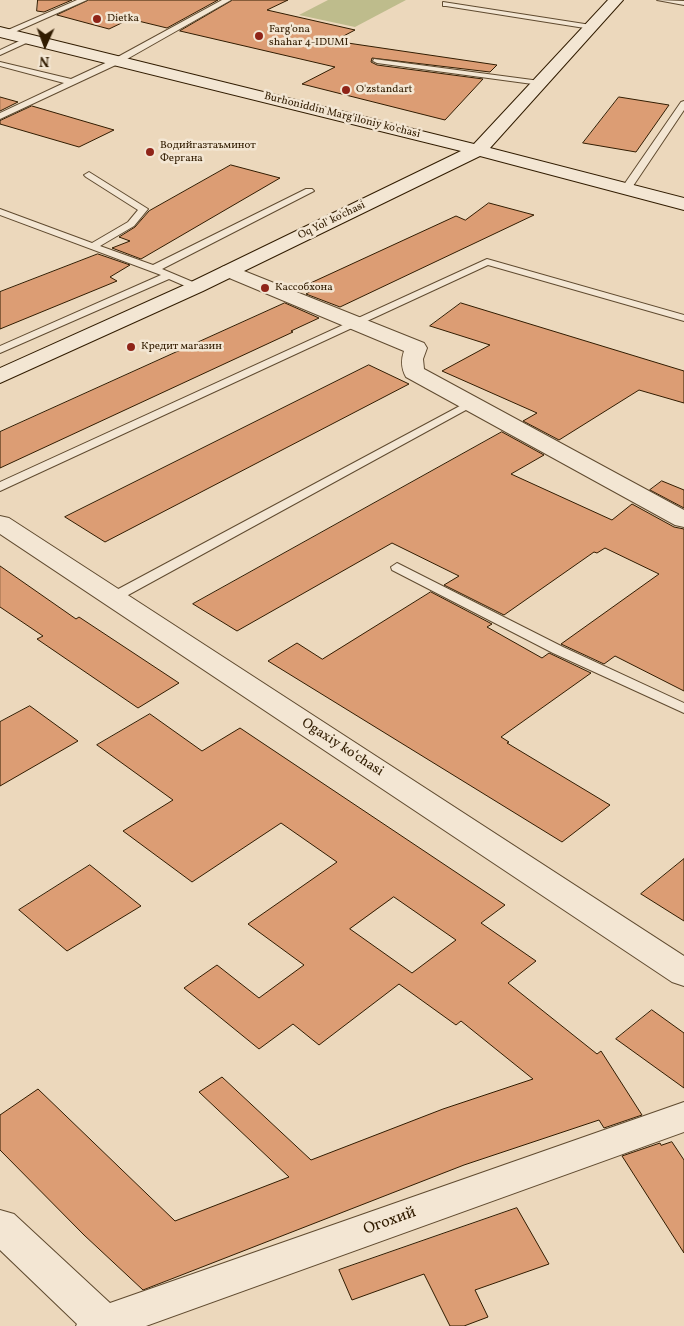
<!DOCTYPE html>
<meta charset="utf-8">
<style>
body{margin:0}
#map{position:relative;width:684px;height:1326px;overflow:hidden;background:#ecd8bc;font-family:Vollkorn,serif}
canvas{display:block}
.north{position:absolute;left:20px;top:20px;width:50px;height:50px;-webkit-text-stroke:4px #f3e6d3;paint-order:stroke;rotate:182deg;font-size:14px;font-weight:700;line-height:20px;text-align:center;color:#311c01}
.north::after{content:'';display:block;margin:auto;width:18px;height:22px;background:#311c01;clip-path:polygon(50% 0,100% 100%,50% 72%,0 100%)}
</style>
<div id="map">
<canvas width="684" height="1326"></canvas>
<div class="north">N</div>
</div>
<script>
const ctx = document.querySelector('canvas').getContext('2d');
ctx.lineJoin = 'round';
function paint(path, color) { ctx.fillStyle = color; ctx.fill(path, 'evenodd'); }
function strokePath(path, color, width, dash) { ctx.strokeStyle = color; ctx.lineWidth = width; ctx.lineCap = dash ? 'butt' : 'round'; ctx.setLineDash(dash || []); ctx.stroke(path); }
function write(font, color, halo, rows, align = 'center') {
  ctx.font = font + ' Vollkorn,serif'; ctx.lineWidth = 5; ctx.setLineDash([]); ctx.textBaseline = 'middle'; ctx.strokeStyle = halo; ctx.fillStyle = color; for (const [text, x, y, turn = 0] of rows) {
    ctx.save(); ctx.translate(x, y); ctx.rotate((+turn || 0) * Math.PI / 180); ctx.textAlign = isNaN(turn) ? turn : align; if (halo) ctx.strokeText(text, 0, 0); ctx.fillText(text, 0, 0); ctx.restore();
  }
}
const green = new Path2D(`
 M328,0H406L355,27L299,15Z`);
const building = new Path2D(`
 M38,0H72L44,12L37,11Z
 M89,0H218L167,28L130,19L109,29L57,15Z
 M233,0H288L267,10L355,30L334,41L497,65L490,72L372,58L371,62L377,65L483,79L445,120L302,84L335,67L180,31Z
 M0,97L18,102L0,111Z
 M619,97L669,105L636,152L583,143Z
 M32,106L114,130L79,147L0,124V121Z
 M231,165L280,178L141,259L112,248L130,241L119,237L135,227L149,211Z
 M489,203L534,215L340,307L306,294L313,290L304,286L456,216L465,220Z
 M98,254L130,265L110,277L117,281L0,329V292Z
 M285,303L319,318L291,331L293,332L0,468V432Z
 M461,303L684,371V403L639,390L559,440L523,421L537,413L442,371L490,345L430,326Z
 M369,365L409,384L105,542L65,517Z
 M502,432L544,455L511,474L612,520L632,504L674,527L684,529V691L615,656L604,664L561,644L659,574L605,548L597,553L594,552L504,615L444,585L459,576L392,543L237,631L193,604Z
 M662,481L684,490V508L650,490Z
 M0,566L76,619L79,617L179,683L138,708L37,639L43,636L0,607Z
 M431,592L492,624L487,627L542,658L549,653L591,673L501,737L509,742L507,743L610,805L562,842L268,661L297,643L322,659Z
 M30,706L78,741L0,786V722Z
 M150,714L202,751L240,728L505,905L481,923L536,961L508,983L597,1054L601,1051L642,1115L604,1128L599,1120L464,1165L143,1290L84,1235L0,1150V1115L38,1089L175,1221L289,1177L199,1092L222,1077L311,1160L443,1109L533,1079L461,1021L456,1025L399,984L319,1045L293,1024L259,1049L184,988L217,965L259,998L304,965L248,924L337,862L281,823L192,882L123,831L173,800L97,745ZM394,897L456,940L412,973L350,929Z
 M684,859V921L641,894Z
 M90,865L141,906L67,951L19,910Z
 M652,1010L684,1033V1088L616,1039Z
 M672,1142L684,1160V1253L622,1156L660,1143L661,1145Z
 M517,1208L549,1264L475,1290L488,1317L464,1326H450L424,1274L352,1300L339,1270Z`);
const lane = new Path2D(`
 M77,0H87L8,35L1,33Z
 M222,0H231L120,63L0,119V113L64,83L0,66V62L71,79L114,59Z
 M657,0L684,1V5Z
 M443,2L591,25L595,27L591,29L446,6H443Z
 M28,37L35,39L0,55V50Z
 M374,59L540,81L544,83L540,85L377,63L373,61Z
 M684,101V110L631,189L629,191H623L621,189L681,102Z
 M89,172L148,209L134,226L100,246L153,265L306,189H312L314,191L162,269L200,285V289H192L169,279L0,353V346L161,275L0,215V209L92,243L128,222L138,210L86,177L84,175Z
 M487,259L684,315V321L488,265L0,491V482Z
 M471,400L475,401L477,403L475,405L119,600H109L107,597L109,594Z
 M397,563L563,647L684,703V713L553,653L392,570L391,567Z`);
const street = new Path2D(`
 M229,265L424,343L427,348L423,359L424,369L684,510V527L675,525L406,377C401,368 401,360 404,351L222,275L219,271L222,267Z
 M0,516L9,518L684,956V986L672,982L0,534Z
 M684,1102V1132L146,1326H76L77,1324L0,1250V1210L14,1214L110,1303Z`);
const secondary = new Path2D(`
 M608,0H623L490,148L684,198V210L480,156L203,291L0,383V368L189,283L461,151L0,37V27L474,144Z`);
const markers = [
 [97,19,5,"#8f2418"],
 [259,36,5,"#8f2418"],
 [346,90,5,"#8f2418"],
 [150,152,5,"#8f2418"],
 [265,288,5,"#8f2418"],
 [131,347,5,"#8f2418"]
];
const farPoinames = [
 ["Dietka",107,19],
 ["Farg'ona",269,30],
 ["shahar 4-IDUMI",269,43],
 ["O'zstandart",356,90],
 ["Водийгазтаъминот",160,146],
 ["Фергана",160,159],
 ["Кассобхона",275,288],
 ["Кредит магазин",141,347]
];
const farStreetnames = [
 ["Burhoniddin Marg'iloniy ko'chasi",342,116,14],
 ["Oq Yol' ko'chasi",332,221,-26]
];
const streetNames = [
 ["Ogaxiy koʻchasi",342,748,33]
];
const nearStreetnames = [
 ["Огохий",390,1222,-20]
];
paint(green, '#bebc8c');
paint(building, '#dc9d74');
strokePath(building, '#311c01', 1);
strokePath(lane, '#604b30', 2);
strokePath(street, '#604b30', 2);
strokePath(secondary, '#311c01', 2);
paint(lane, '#f3e6d3');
paint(street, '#f3e6d3');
paint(secondary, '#f3e6d3');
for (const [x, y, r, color] of markers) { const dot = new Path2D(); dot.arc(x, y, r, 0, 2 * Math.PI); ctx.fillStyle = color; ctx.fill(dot); strokePath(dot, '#f3e6d3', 2); }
write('11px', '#311c01', '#f3e6d3', farPoinames, 'left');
write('11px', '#311c01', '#f3e6d3', farStreetnames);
write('14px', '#311c01', '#f3e6d3', streetNames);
write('16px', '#311c01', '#f3e6d3', nearStreetnames);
</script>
